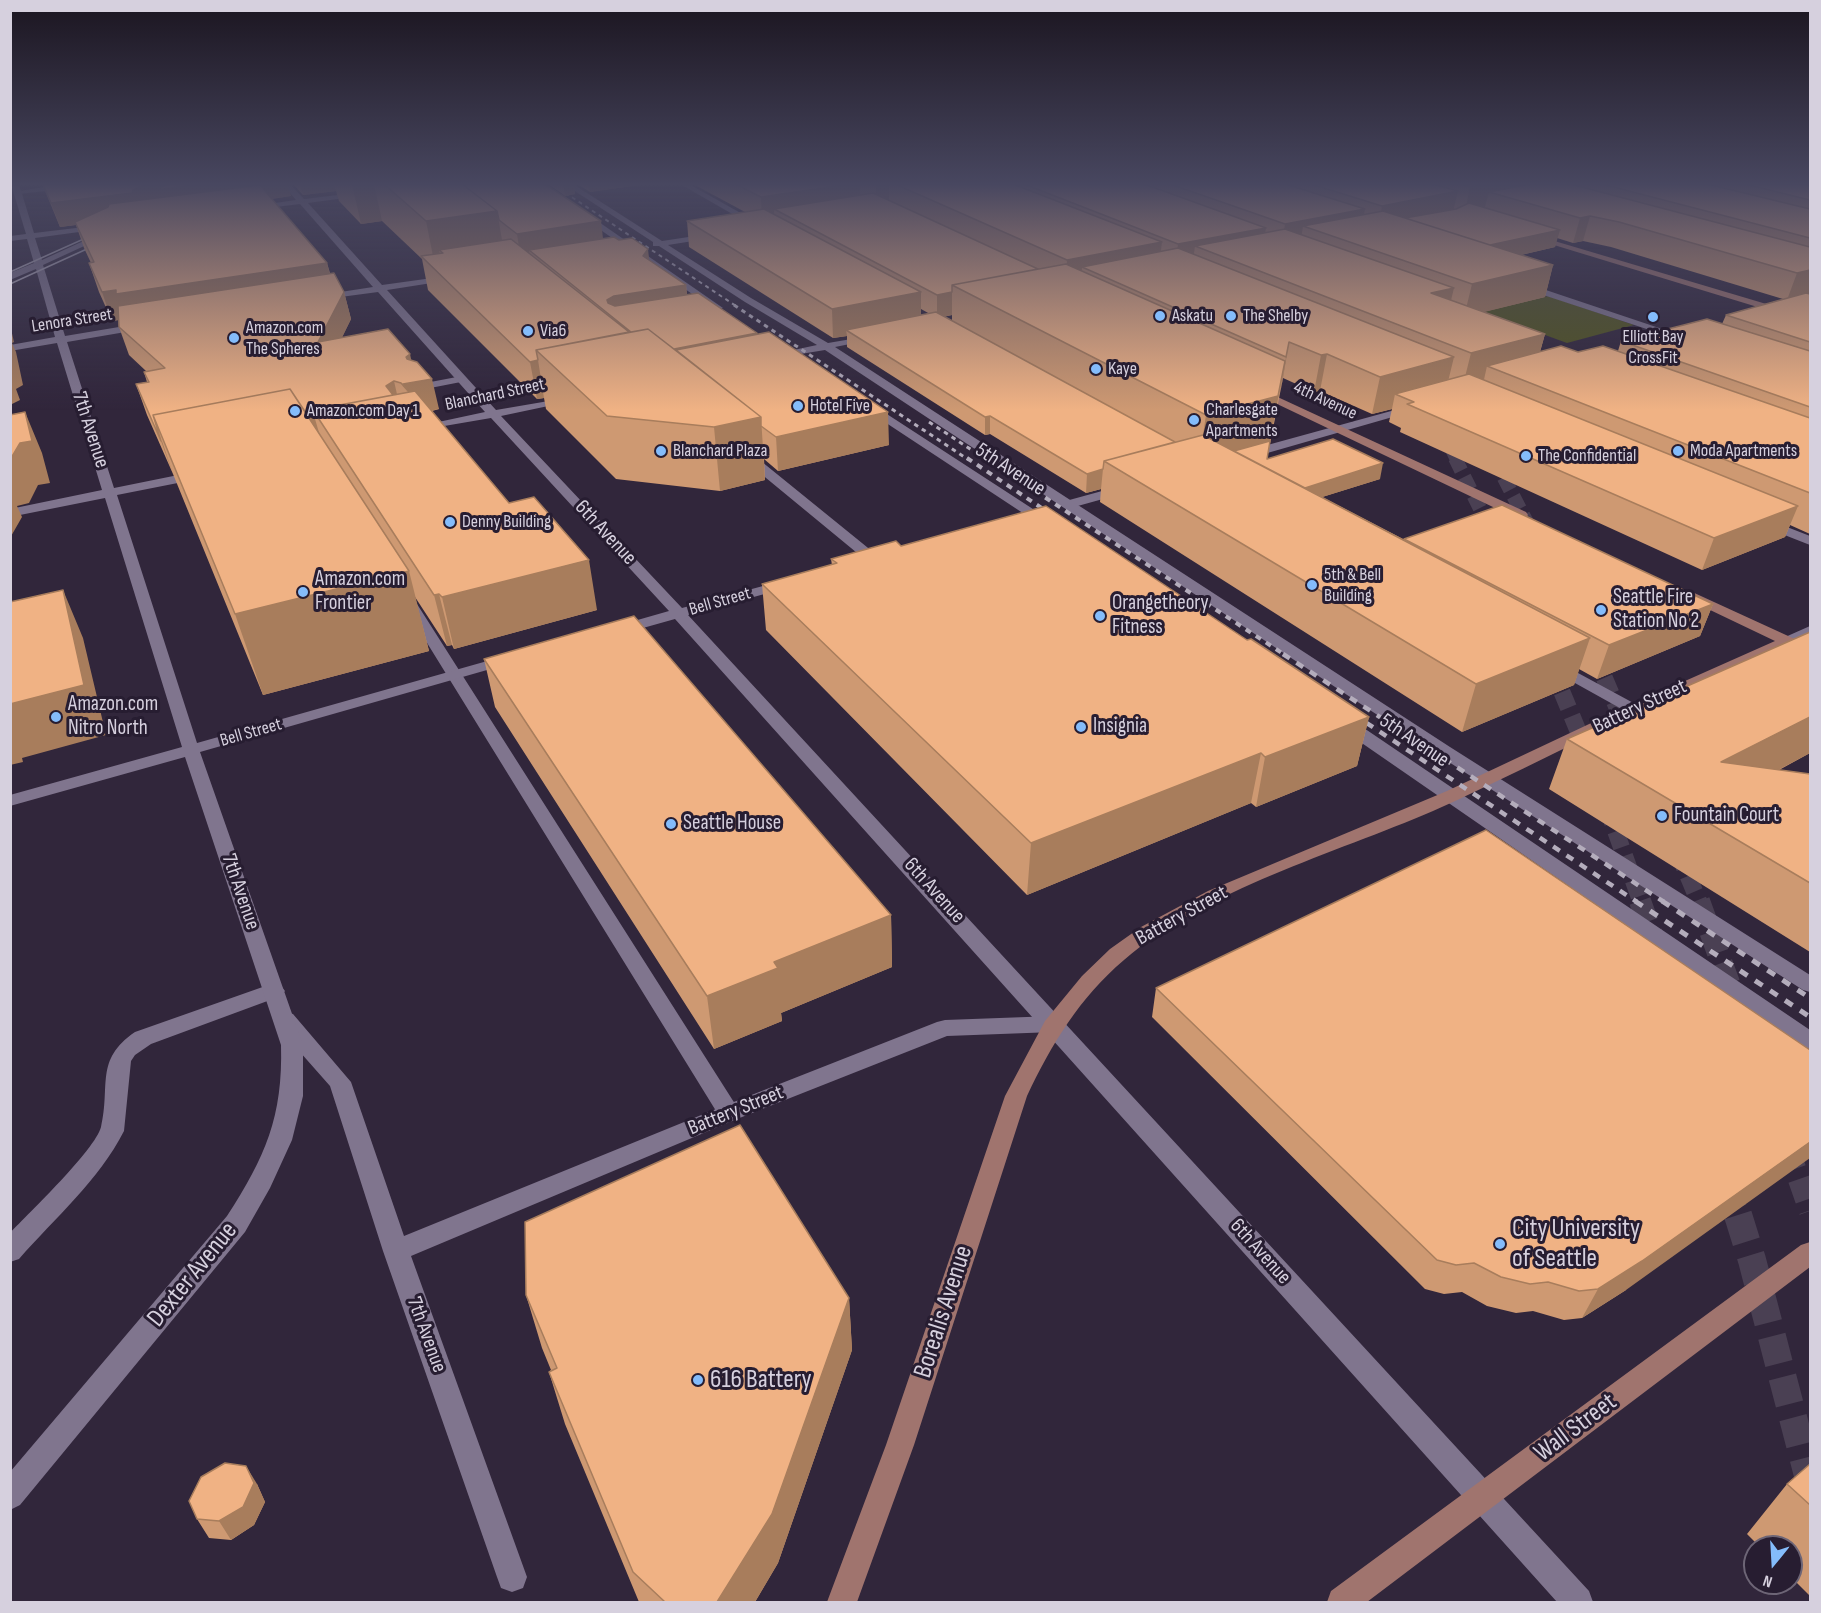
<!DOCTYPE html>
<style>
body{margin:0}
#map{position:relative;width:1821px;height:1613px;overflow:hidden;background:#31263b;font-family:"Sofia Sans Condensed",sans-serif}
canvas{display:block}
.frame{position:absolute;inset:0;border:12px solid #d6d0de;pointer-events:none}
.north{position:absolute;left:1743px;top:1535px;width:60px;height:60px;box-sizing:border-box;background:#271d31;border:2px solid #6d6576;border-radius:50%;rotate:198deg;font-size:16px;font-weight:700;line-height:24px;text-align:center;color:#d6d0de}
.north::after{content:'';display:block;margin:auto;width:21px;height:27px;background:#84bcfb;clip-path:polygon(50% 0,100% 100%,50% 72%,0 100%)}
</style>
<div id="map">
<canvas width="1821" height="1613"></canvas>
<div class="frame"></div>
<div class="north">N</div>
</div>
<script>
const ctx = document.querySelector('canvas').getContext('2d');
ctx.lineJoin = 'round';
function paint(path, color) { ctx.fillStyle = color; ctx.fill(path, 'evenodd'); }
function strokePath(path, color, width, dash) { ctx.strokeStyle = color; ctx.lineWidth = width; ctx.lineCap = dash ? 'butt' : 'round'; ctx.setLineDash(dash || []); ctx.stroke(path); }
function write(font, color, halo, rows, align = 'center') {
  ctx.font = font + ' "Sofia Sans Condensed",sans-serif'; ctx.lineWidth = 6; ctx.setLineDash([]); ctx.textBaseline = 'middle'; ctx.strokeStyle = halo; ctx.fillStyle = color; for (const [text, x, y, turn = 0] of rows) {
    ctx.save(); ctx.translate(x, y); ctx.rotate((+turn || 0) * Math.PI / 180); ctx.textAlign = isNaN(turn) ? turn : align; if (halo) ctx.strokeText(text, 0, 0); ctx.fillText(text, 0, 0); ctx.restore();
  }
}
const green = new Path2D(`
 M1548,296L1634,325L1567,343L1482,312Z`);
const highwayTunnelFar4 = new Path2D(`
 M1444,437L1455,460`);
const highwayTunnelFar3 = new Path2D(`
 M1455,458L1492,533
 M1494,459L1531,530`);
const highwayTunnelFar2 = new Path2D(`
 M1594,654L1628,733
 M1552,668L1586,750
 M1607,807L1641,902
 M1678,852L1699,902`);
const highwayTunnelFar1 = new Path2D(`
 M1640,901L1655,943
 M1699,901L1733,994
 M1788,1148L1810,1211
 M1729,1187L1738,1216`);
const highwayTunnel = new Path2D(`
 M1738,1215L1752,1260L1810,1483`);
const lane = new Path2D(`
 M680,184H689L762,225L755,227Z
 M44,187H47V191L17,194L13,192Z
 M1519,283H1525L1689,338L1680,340L1519,287Z
 M462,376L467,379L466,381L420,390L415,387L420,384Z
 M747,452L751,453L878,556L880,559L878,562H868L743,459V453Z
 M1764,518L1810,536V545L1759,525L1757,522L1759,519Z
 M410,600L417,604L737,1107L741,1113L737,1119L729,1122L721,1119L403,604Z
 M1554,660L1639,706L1641,709L1639,712H1627L1548,668L1546,665L1548,662Z
 M274,983L281,986L285,991L281,996L151,1044L135,1055L131,1061L124,1131C99,1180 55,1218 19,1259L10,1262V1233C29,1213 95,1150 101,1127C111,1086 94,1060 135,1032Z`);
const street = new Path2D(`
 M1413,405L1417,406V410L1250,458L1246,459L1240,455L1242,452Z
 M1124,485L1128,486L1130,489L1128,492L1067,509L1061,505L1062,502Z
 M285,1012L293,1014L351,1082L404,1236L721,1107L937,1022L945,1020L1054,1016L1062,1018L1065,1024L1062,1030L1054,1032L947,1036L737,1119L411,1256L527,1577L523,1588L512,1592L501,1588L497,1577L383,1251L330,1086L277,1026L274,1020L277,1014Z`);
const secondary = new Path2D(`
 M11,184H19L34,233L101,225L105,227L101,229L35,238L42,260L101,233L108,235L43,265L65,336L143,323L148,326L143,329L67,342L114,488L198,471L204,475L198,479L117,495L197,743L505,656H515L518,659L515,662L200,752L303,1045V1096L292,1140L270,1188L245,1232L20,1505L10,1510V1472L227,1216C265,1157 283,1117 281,1045L185,757L10,806V795L182,747L105,498L10,517V509L102,490L57,343L10,351V345L55,337L36,269L10,280V273L34,263L27,239L10,241V236L26,234Z
 M282,184H290L304,199L363,192L364,194L360,196L308,203L382,285L454,275V279L451,280L387,290L496,410L572,397V401L501,416L682,608L785,580L790,581L792,584L790,587L688,615L1589,1591L1593,1602H1557L675,619L618,635L613,633L610,630L613,627L669,611L491,418L415,431V427L485,412L378,292L318,300V296L321,295L373,287L300,204L251,210V206H254L296,200Z
 M535,184H544L723,308L715,310Z
 M564,184H573L662,241L715,233V237L712,238L668,245L751,298L828,343L875,335V339L835,347L1450,747L1810,975V992L1803,990L1438,755L825,350L770,359V355L817,345L745,302L659,246H653V242Z
 M869,404L873,405L1056,524L1054,527H1044L865,409V405Z
 M1810,626V636L1788,646L1780,641L1783,638Z
 M1346,719L1352,720L1810,1030V1049L1802,1047L1340,728L1338,724Z`);
const primary = new Path2D(`
 M1531,234L1810,317V323L1531,238Z
 M1256,387L1526,512L1528,515L1526,518H1516L1252,392L1250,390Z
 M1690,591L1810,646V657L1787,647C1729,673 1671,698 1613,725C1553,753 1494,784 1433,811C1333,854 1207,889 1124,960C1080,997 1051,1045 1027,1096L914,1445L857,1602H827L886,1445L1005,1096L1045,1021L1082,976L1110,949L1141,927L1208,891L1447,791L1604,717L1775,641L1685,598L1683,595L1685,592Z
 M1810,1242V1267L1367,1602H1327L1331,1591L1801,1245Z`);
const tram = new Path2D(`
 M10,272L97,233
 M10,284L100,243`);
const railFar4 = new Path2D(`
 M552,184L736,306`);
const railFar3 = new Path2D(`
 M734,305L969,460
 M929,422L987,460`);
const railFar2 = new Path2D(`
 M967,458L1055,517
 M985,458L1285,655`);
const railFar1 = new Path2D(`
 M1283,654L1664,902
 M1353,714L1637,902`);
const rail = new Path2D(`
 M1635,901L1810,1017
 M1662,901L1810,998`);
const wall = new Path2D(`
 M40,184H287L291,196L272,199L327,263L330,273L344,292L351,319L342,337L411,360L439,409L432,411L597,610L454,649L452,645L447,646L415,597L429,651L263,695L173,474L147,415L136,384L147,382L144,372L146,371L129,355L119,327L118,320L112,321L99,292L89,263H91L84,248L76,225L60,227L43,186Z
 M293,184H574L575,194L565,196L548,184L549,187L603,239L649,260L686,285L687,295L757,334L889,445L778,471L764,459L765,480L720,491L616,479L546,409L544,398L537,399L428,290L422,259L382,221L361,224L339,201L336,191L303,195Z
 M577,184H646L590,192Z
 M693,184H1810V534L1790,525L1785,537L1702,570L1400,432L1401,428L1389,422L1392,409L1372,414L1320,391L1314,392L1283,378L1267,459L1380,479L1322,497L1403,539L1713,604L1700,636L1597,679L1579,669L1574,685L1462,732L1100,502L1101,489L1086,493L990,434L985,435L847,347V336L833,338L689,247L687,221L745,212ZM1557,238L1573,243L1583,241L1611,247L1783,299L1726,315L1722,324L1621,341L1618,351L1578,352H1540L1545,334L1483,312L1545,297L1553,265L1521,255L1555,247ZM921,309L930,314L921,315ZM952,315V321L943,317Z
 M901,546L1247,640L1369,717L1357,766L1256,807L1251,803L1027,895L766,630L762,584L832,565L831,559Z
 M484,659L891,915L892,967L781,1013L782,1021L714,1049L495,707Z
 M1567,739L1810,753L1779,770L1810,774V952L1549,789Z
 M1156,988L1626,1290L1582,1318L1564,1320L1533,1311L1516,1313L1487,1306L1462,1292L1444,1294L1425,1289L1152,1017Z
 M526,1295L849,1298L852,1350L778,1563L755,1602H639L565,1424L549,1372L551,1370L542,1348Z
 M1810,1464V1596L1791,1577V1547H1760L1747,1534L1787,1484Z
 M257,1484L265,1502L254,1525L231,1540L209,1538L197,1519Z`);
const shadedWall = new Path2D(`
 M147,184H287L291,196L60,227L51,203L133,190Z
 M300,184H334L336,191L303,195Z
 M352,184H374L382,221L361,224Z
 M563,184H574L575,194L565,196Z
 M589,184H646L590,192Z
 M850,184H860V206L774,209V220L762,222L761,197Z
 M876,184H889V202L876,204Z
 M1485,184H1533L1489,192L1485,207L1465,211L1470,187Z
 M1458,191L1452,216L1377,231L1382,206Z
 M1365,209L1360,234L1303,226L1300,246L1281,250L1285,224Z
 M497,211L506,263L439,250L444,273L436,271L426,221Z
 M1590,216L1583,241L1573,243L1580,218Z
 M601,221L604,247L529,250L530,259L521,260L517,234Z
 M1266,228L1262,253L1195,246L1192,267L1175,271L1178,244Z
 M1560,230L1555,247L1478,265L1482,247Z
 M1162,242L1158,274L1082,267L1081,289L1065,292L1067,260Z
 M648,249L650,267L643,256Z
 M327,263L334,291L112,321L102,292Z
 M1553,265L1545,297L1464,317L1472,284Z
 M1810,270V295L1787,300L1797,273Z
 M686,285L688,305L614,318L607,300L614,296Z
 M1454,288L1446,321L1431,293Z
 M344,292L351,319L326,371L318,342Z
 M921,292V321L846,330L847,336L833,338L832,309Z
 M952,292V315L937,318V295Z
 M10,325L14,342L12,343L16,352L23,385L16,389L20,400L10,405Z
 M757,333L759,354L658,353Z
 M1545,334L1535,369L1487,366L1483,384L1462,389L1471,353Z
 M1289,342L1283,378L1280,394L1286,357Z
 M410,354L416,382L432,379L439,409L415,414L410,393L403,386L406,357Z
 M1327,354L1320,391L1314,392L1321,355Z
 M1454,357L1445,394L1414,402L1395,394L1392,409L1372,414L1380,377Z
 M538,360L544,398L537,399L530,362Z
 M1285,361L1270,442L1199,462L1206,415Z
 M394,381L401,412L386,386Z
 M25,412L42,453L50,483L38,485L29,503L17,506L22,517L10,538V460Z
 M313,412L322,443L163,441Z
 M888,412L889,445L778,471L776,437Z
 M990,416V434L985,435V417Z
 M761,417L765,480L720,491L714,427Z
 M161,441H162L173,474Z
 M1383,463L1380,479L1284,509L1287,493Z
 M1103,469L1101,489L1086,493L1087,474Z
 M1798,506L1785,537L1702,570L1714,538Z
 M589,560L597,610L454,649L442,597Z
 M409,571L429,651L263,695L235,614Z
 M63,590L83,638L106,735L22,758L23,762L10,765V704Z
 M439,594L452,645L447,646L434,595Z
 M1713,604L1700,636L1597,679L1609,645Z
 M1590,638L1574,685L1462,732L1476,684Z
 M1369,717L1357,766L1256,807L1265,757Z
 M1810,717V753L1699,812L1721,762Z
 M1261,753L1251,803L1027,895L1031,843Z
 M891,915L892,967L781,1013L782,1021L714,1049L707,996L774,962Z
 M1810,1142V1158L1626,1290L1582,1318L1598,1289Z
 M849,1298L852,1350L778,1563L755,1602H717Z
 M246,1466L257,1484L265,1502L254,1525L231,1540L219,1521Z`);
const building = new Path2D(`
 M43,184H147L133,190L132,193L51,203Z
 M169,184H202L155,190Z
 M384,184H462L497,211L426,221Z
 M462,184H545L601,221L517,234L499,220L497,211Z
 M735,184H850L761,197Z
 M895,184H1013L1162,242L1067,260Z
 M1024,184H1144L1266,228L1178,244Z
 M1170,184H1285L1365,209L1285,224Z
 M1311,184H1432L1458,191L1382,206Z
 M1461,184H1485L1470,187Z
 M1531,184H1570L1810,247V270L1797,273L1619,222L1590,216L1580,218L1489,192Z
 M1602,184H1707L1810,209V238Z
 M1745,184H1810V200Z
 M260,185L327,263L116,294V290L102,292L89,263L94,262L75,222L108,207L109,204Z
 M873,193L1038,269L952,285V292L937,295L774,209Z
 M1469,203L1560,230L1490,245L1405,218L1456,209Z
 M764,209L921,292L832,309L687,221Z
 M1383,211L1553,265L1472,284L1303,226Z
 M1285,229L1454,288L1431,293L1545,334L1471,353L1195,246Z
 M614,237L619,240L632,238L648,249L643,256L686,285L614,296L607,300L608,303L615,306L698,293L757,333L674,349L648,329L631,332L529,250Z
 M511,239L629,332L536,350L538,360L530,362L421,256L443,253L439,250Z
 M1178,248L1454,357L1380,377L1327,354L1321,355L1289,342L1286,357L1082,267Z
 M1066,264L1285,361L1278,396L1206,415L952,285Z
 M334,273L344,292L318,342L388,329L410,354L406,357L407,359L417,362L432,379L403,384L409,392L401,383L394,381L386,386L393,395L313,410V412L306,413L290,389L153,415L161,441L136,384L149,382L144,372L165,368L119,327L118,306Z
 M1806,293L1810,294V342L1726,315Z
 M936,312L1175,442L1104,461L1103,469L1087,474L990,416L985,417L846,330Z
 M1707,319L1810,351V407L1621,341Z
 M648,329L761,417L714,427L607,416L536,350Z
 M769,332L888,412L776,437L761,426V417L676,350Z
 M1561,346L1578,352L1603,346L1810,418V493L1487,366Z
 M1469,374L1798,506L1714,538L1407,404L1414,402L1395,394Z
 M290,389L409,571L235,614L153,415Z
 M415,391L509,503L534,497L589,560L442,597L439,594L434,595L313,410Z
 M25,412L32,441L20,443L10,460V415Z
 M1203,435L1590,638L1476,684L1104,461Z
 M1333,439L1383,463L1305,488L1234,451L1270,441L1267,459Z
 M1502,505L1713,604L1609,645L1404,539Z
 M1046,506L1247,640L1251,639L1369,717L1265,757L1261,753L1031,843L762,584L837,563L831,559L896,541L901,546Z
 M63,590L84,685L10,704V602Z
 M634,616L891,915L774,962L778,968L707,996L484,659Z
 M1810,632V717L1721,762L1810,774V883L1567,739Z
 M1486,830L1810,1050V1142L1642,1261L1598,1289L1579,1291L1548,1282L1530,1284L1501,1277L1474,1263L1456,1265L1437,1260L1156,988Z
 M740,1125L849,1298L772,1514L717,1602H665L633,1572L549,1372L557,1368L526,1295L525,1222Z
 M225,1463L246,1466L254,1483L243,1507L219,1521L197,1519L189,1501L201,1477Z
 M1810,1464V1505L1787,1484Z`);
const markers = [
 [1160,316,6,"#84bcfb"],
 [1231,316,6,"#84bcfb"],
 [1653,317,6,"#84bcfb"],
 [528,331,6,"#84bcfb"],
 [234,338,6,"#84bcfb"],
 [1096,369,6,"#84bcfb"],
 [798,406,6,"#84bcfb"],
 [295,411,6,"#84bcfb"],
 [1194,420,6,"#84bcfb"],
 [661,451,6,"#84bcfb"],
 [1678,451,6,"#84bcfb"],
 [1526,456,6,"#84bcfb"],
 [450,522,6,"#84bcfb"],
 [1312,585,6,"#84bcfb"],
 [303,592,6,"#84bcfb"],
 [1601,610,6,"#84bcfb"],
 [1100,616,6,"#84bcfb"],
 [56,717,6,"#84bcfb"],
 [1081,727,6,"#84bcfb"],
 [1662,816,6,"#84bcfb"],
 [671,824,6,"#84bcfb"],
 [1500,1244,6,"#84bcfb"],
 [698,1380,6,"#84bcfb"]
];
const farPoinames = [
 ["Askatu",1172,316],
 ["The Shelby",1243,316],
 ["Amazon.com",246,328],
 ["The Spheres",246,349],
 ["Via6",540,331],
 ["Elliott Bay",1653,337,"center"],
 ["CrossFit",1653,358,"center"],
 ["Kaye",1108,369],
 ["Hotel Five",810,406],
 ["Charlesgate",1206,410],
 ["Apartments",1206,431],
 ["Amazon.com Day 1",307,411],
 ["Blanchard Plaza",673,451],
 ["Moda Apartments",1690,451],
 ["The Confidential",1538,456],
 ["Denny Building",462,522],
 ["5th & Bell",1324,575],
 ["Building",1324,596]
];
const farStreetnames = [
 ["Lenora Street",72,321,-9],
 ["Blanchard Street",495,395,-12],
 ["4th Avenue",1325,401,25],
 ["Bell Street",720,602,-16],
 ["Bell Street",251,733,-16]
];
const streetNames = [
 ["7th Avenue",90,430,72],
 ["5th Avenue",1010,470,33],
 ["6th Avenue",605,533,47],
 ["Battery Street",1640,707,-25],
 ["5th Avenue",1414,741,34],
 ["6th Avenue",934,891,48],
 ["7th Avenue",240,892,71],
 ["Battery Street",1182,916,-29],
 ["Battery Street",736,1111,-22],
 ["6th Avenue",1260,1252,48],
 ["7th Avenue",426,1335,70]
];
const poiNames = [
 ["Amazon.com",315,580],
 ["Frontier",315,604],
 ["Seattle Fire",1613,598],
 ["Station No 2",1613,622],
 ["Orangetheory",1112,604],
 ["Fitness",1112,628],
 ["Amazon.com",68,705],
 ["Nitro North",68,729],
 ["Insignia",1093,727],
 ["Fountain Court",1674,816],
 ["Seattle House",683,824]
];
const nearPoinames = [
 ["City University",1512,1229],
 ["of Seattle",1512,1259],
 ["616 Battery",710,1380]
];
const nearStreetnames = [
 ["Dexter Avenue",193,1275,-51],
 ["Borealis Avenue",944,1312,-72],
 ["Wall Street",1576,1428,-37]
];
paint(green, '#51531f');
strokePath(highwayTunnelFar4, '#4a4053', 10, [10, 5]);
strokePath(highwayTunnelFar3, '#4a4053', 14, [14, 7]);
strokePath(highwayTunnelFar2, '#4a4053', 17, [17, 9]);
strokePath(highwayTunnelFar1, '#4a4053', 22, [22, 11]);
strokePath(highwayTunnel, '#4a4053', 28, [28, 14]);
paint(lane, '#80758e');
paint(street, '#80758e');
paint(secondary, '#80758e');
paint(primary, '#a0746e');
strokePath(tram, '#b4adbc', 1.5);
strokePath(railFar4, '#b4adbc', 2, [4, 4]);
strokePath(railFar3, '#b4adbc', 3, [4.5, 4.5]);
strokePath(railFar2, '#b4adbc', 4, [6, 6]);
strokePath(railFar1, '#b4adbc', 4.5, [8, 8]);
strokePath(rail, '#b4adbc', 5, [9, 9]);
paint(wall, '#ce9972');
paint(shadedWall, '#a87d5c');
paint(building, '#f0b284');
strokePath(building, '#a87d5c', 1.5);
const sky = ctx.createLinearGradient(0, 0, 0, 410);
sky.addColorStop(0, '#1b1520');
sky.addColorStop(0.45, '#484760');
sky.addColorStop(1, '#48476000');
ctx.fillStyle = sky;
ctx.fillRect(0, 0, 1821, 410);
for (const [x, y, r, color] of markers) { const dot = new Path2D(); dot.arc(x, y, r, 0, 2 * Math.PI); ctx.fillStyle = color; ctx.fill(dot); strokePath(dot, '#271d31', 2); }
write('18px', '#d6d0de', '#271d31', farPoinames, 'left');
write('18px', '#d6d0de', '#271d31', farStreetnames);
write('21px', '#d6d0de', '#271d31', streetNames);
write('21px', '#d6d0de', '#271d31', poiNames, 'left');
write('26px', '#d6d0de', '#271d31', nearPoinames, 'left');
write('26px', '#d6d0de', '#271d31', nearStreetnames);
</script>
